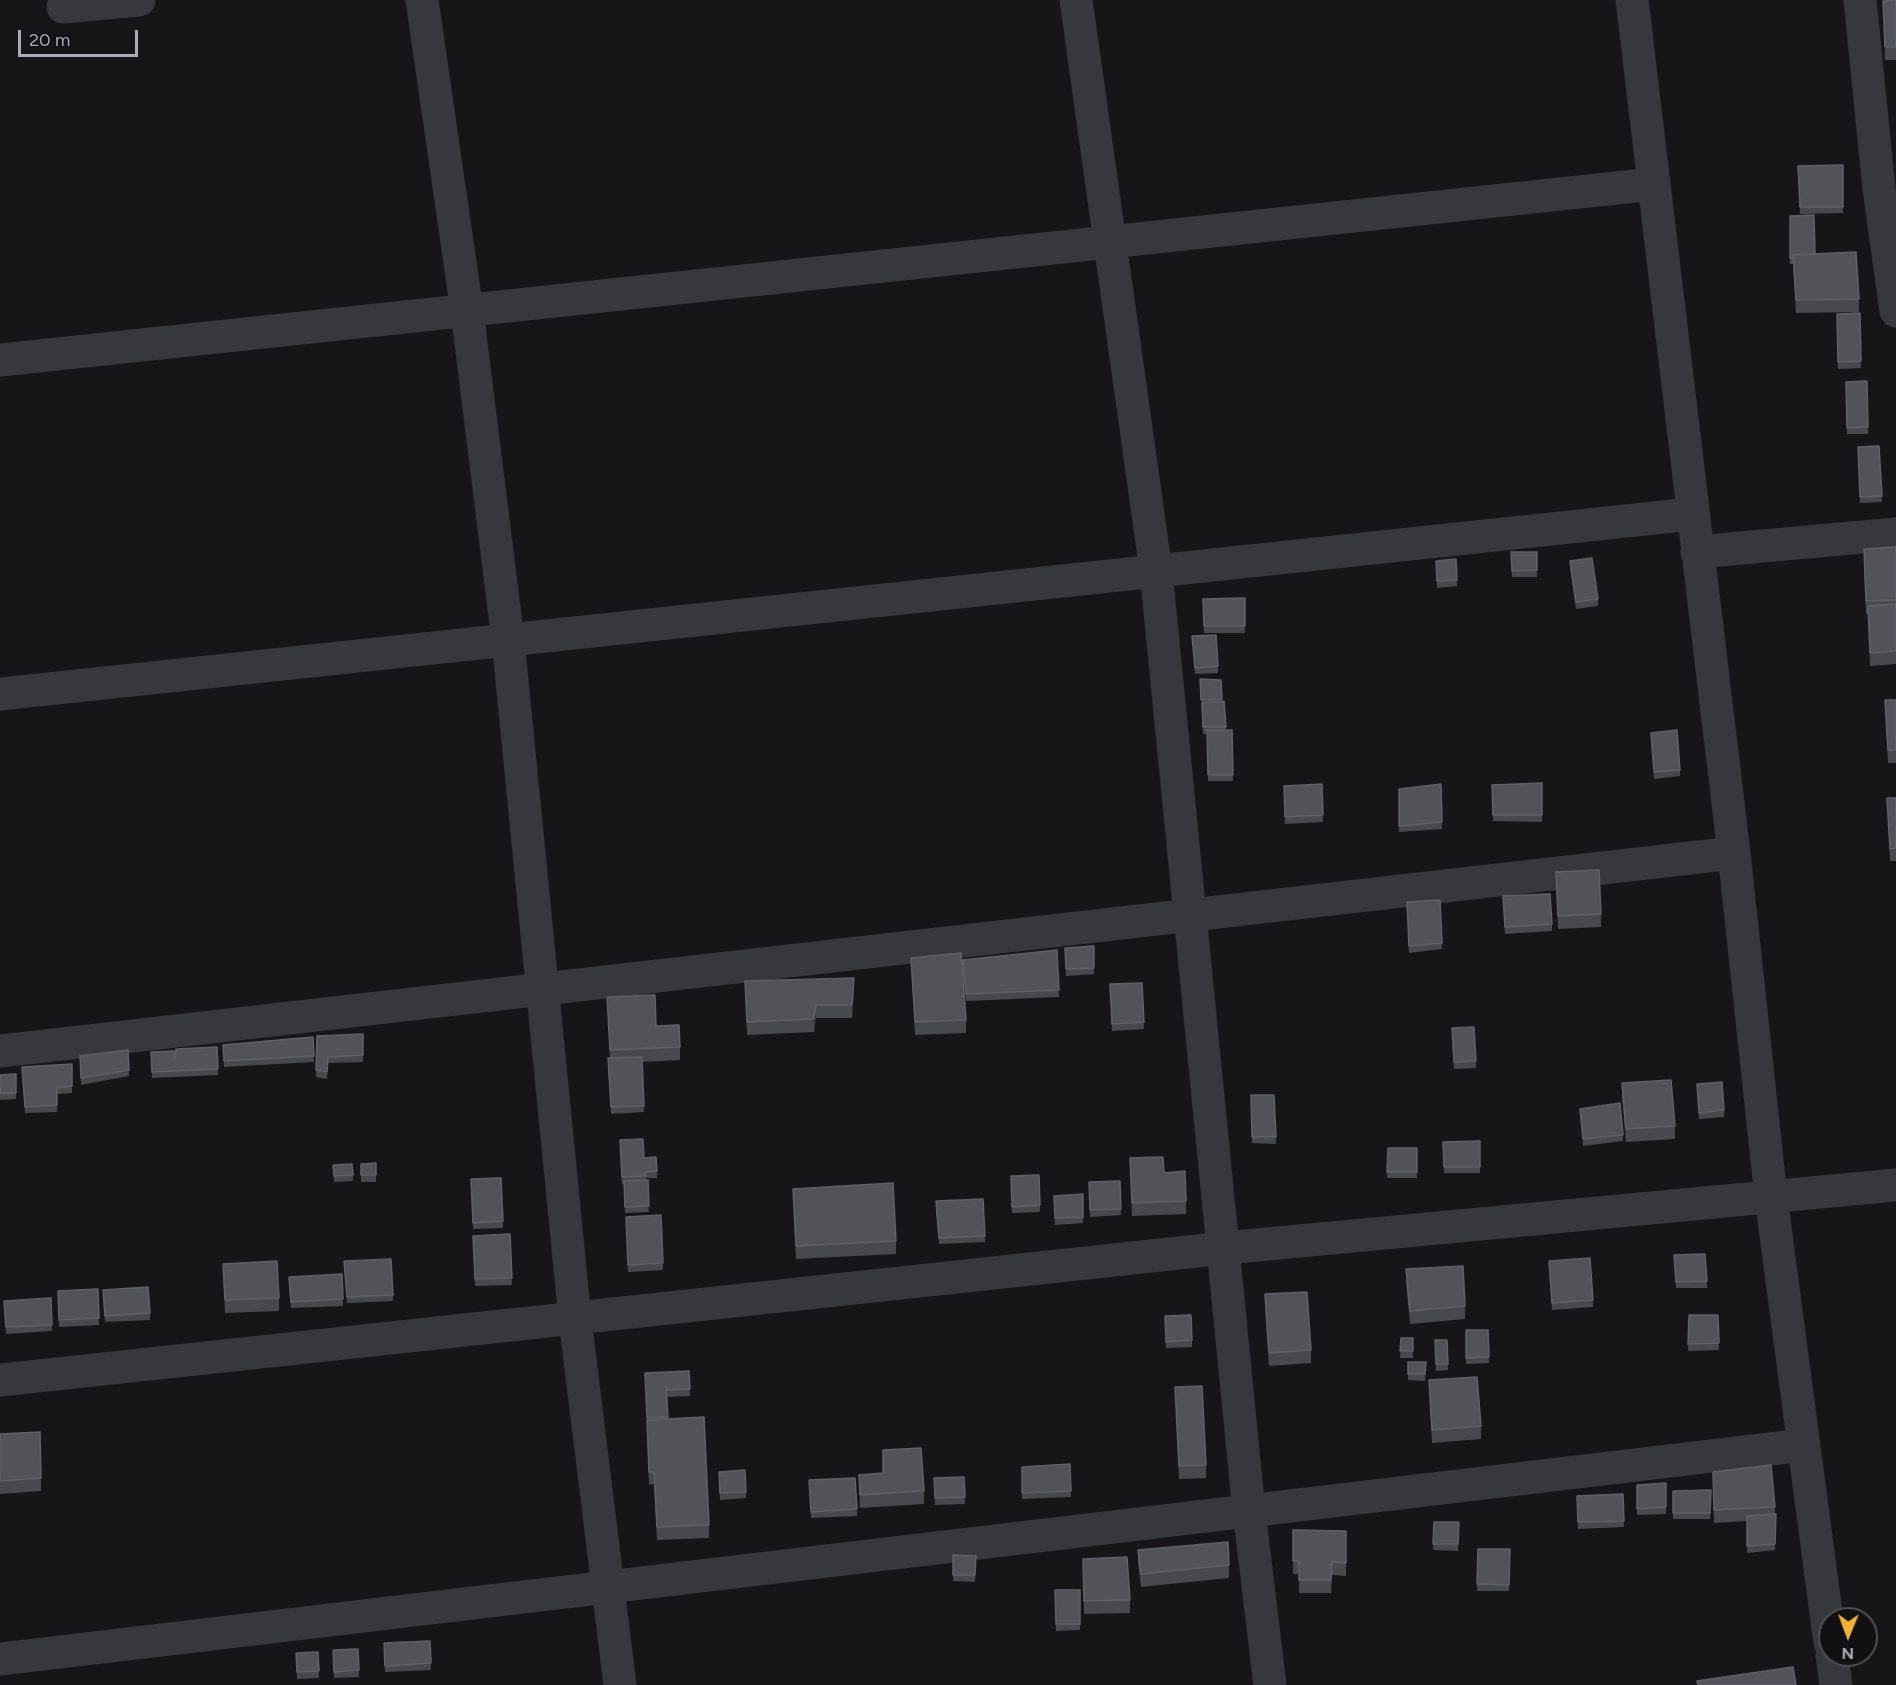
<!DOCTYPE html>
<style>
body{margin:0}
#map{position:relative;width:1896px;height:1685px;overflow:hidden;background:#161618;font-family:Figtree,sans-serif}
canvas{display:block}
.north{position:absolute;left:1818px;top:1607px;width:60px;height:60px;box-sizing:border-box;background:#111113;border:2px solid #4d4f55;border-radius:50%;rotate:181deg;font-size:16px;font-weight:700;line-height:24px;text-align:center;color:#a8adb8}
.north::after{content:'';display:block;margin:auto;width:21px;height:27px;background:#f2b134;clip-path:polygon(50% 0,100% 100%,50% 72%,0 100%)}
.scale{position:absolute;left:18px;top:30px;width:120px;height:27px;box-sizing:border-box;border:3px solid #a8adb8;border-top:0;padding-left:8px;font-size:18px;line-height:21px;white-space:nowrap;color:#a8adb8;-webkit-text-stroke:4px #111113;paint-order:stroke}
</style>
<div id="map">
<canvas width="1896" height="1685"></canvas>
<div class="north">N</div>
<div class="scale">20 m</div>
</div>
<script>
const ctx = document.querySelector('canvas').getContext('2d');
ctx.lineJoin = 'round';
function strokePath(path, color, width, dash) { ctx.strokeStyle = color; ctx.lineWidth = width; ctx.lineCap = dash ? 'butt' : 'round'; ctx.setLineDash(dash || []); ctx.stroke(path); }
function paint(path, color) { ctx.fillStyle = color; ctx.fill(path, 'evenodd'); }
const minor = new Path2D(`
 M422,0L467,311L508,640L575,1319L620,1685
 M1076,0L1156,571L1249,1511L1270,1685
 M1632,0L1734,853L1771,1197L1830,1643
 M1860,0L1879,189L1896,311
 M63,7L139,0
 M0,360L1654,184
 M1697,552L1896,534
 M0,694L1692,514
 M0,1051L1734,853
 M0,1380L1225,1248L1896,1185
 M1832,1655L1836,1685
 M0,1659L1804,1445`);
const wall = new Path2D(`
 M1896,0V60H1885L1883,1Z
 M1843,165V213L1800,214L1798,166Z
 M1790,216L1815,254L1859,299V312L1796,313L1793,264H1790Z
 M1860,313L1861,368L1838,369L1837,314Z
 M1867,381L1868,434H1847L1846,382Z
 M1879,446L1882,502L1860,503L1858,447Z
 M1896,547V664L1870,666L1868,614H1866L1864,562Z
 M1511,552H1537V577H1512Z
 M1436,561L1457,580V586L1437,588Z
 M1570,561L1598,599V606L1576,609L1570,568Z
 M1245,598V633H1204L1203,599Z
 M1192,636L1218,666V673L1195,674Z
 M1200,679L1221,680L1222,701H1224L1226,730H1232L1233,781H1208L1207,734H1203Z
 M1885,700H1896V763H1888Z
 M1651,739L1680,770V776L1654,779Z
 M1542,783V822L1493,821L1492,785Z
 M1322,784L1323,822L1285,824L1284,786Z
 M1441,784L1442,829L1399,832V789Z
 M1887,798H1896V861H1890Z
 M1556,872L1601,914V927L1558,929Z
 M1503,896L1552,924V931L1505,934Z
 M1440,900L1442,949L1409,953L1407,902Z
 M1094,946V974L1066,976L1065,948Z
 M1057,950L1059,997L966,1001L963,966Z
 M911,958L966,1020V1033L915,1035Z
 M745,981L854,991L852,1018H816L814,1032L747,1035Z
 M1142,983L1144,1029L1112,1031L1110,984Z
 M607,997L656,1026L680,1047V1060L642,1062L644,1112L611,1114L608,1065L610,1058Z
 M363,1034V1062L328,1063L327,1079L316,1077L317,1036Z
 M1452,1034L1476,1061V1068L1454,1069Z
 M313,1037L314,1062L224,1067L223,1045Z
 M217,1047L218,1075L152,1078L151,1052L175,1057Z
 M128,1050L129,1076L81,1085L80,1056Z
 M72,1064V1093L57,1094V1112L25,1113L22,1067Z
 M16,1074V1099L0,1100V1075Z
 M1622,1083L1675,1126V1139L1626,1142L1622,1096Z
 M1697,1084L1724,1110V1117L1699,1119Z
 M1251,1095H1274L1276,1144L1252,1143Z
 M1580,1109L1623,1135V1141L1583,1146Z
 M1480,1141V1173H1444L1443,1142Z
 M620,1146L644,1158L657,1171V1178H646L649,1212L625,1213L624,1184H622Z
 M1388,1148H1417V1178H1387Z
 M1130,1158L1164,1173L1186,1201V1214L1132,1216Z
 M376,1163V1182H361V1164Z
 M333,1165L353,1175V1181L334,1182Z
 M1039,1175L1040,1212L1012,1213L1011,1176Z
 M501,1178L503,1228L473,1229L471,1179Z
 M1120,1181L1121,1215L1090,1217L1089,1182Z
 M793,1189L896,1241V1254L796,1259Z
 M1083,1194V1223L1055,1225L1054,1196Z
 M936,1208L985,1236V1242L939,1244Z
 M661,1215L663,1270L628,1272L626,1217Z
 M510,1234L512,1285L475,1286L473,1236Z
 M1674,1262L1707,1281V1288H1676Z
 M223,1264L279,1298V1311L225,1313Z
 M344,1267L393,1295V1301L347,1303Z
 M1549,1267L1593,1300V1307L1552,1310Z
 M1406,1269L1465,1306V1319L1410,1324L1406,1282Z
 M289,1283L343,1299V1306L291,1308Z
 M98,1289L99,1325L59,1327L58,1291Z
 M1265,1294L1311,1350V1363L1269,1366L1265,1307Z
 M103,1296L150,1313V1320L105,1322Z
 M51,1298L52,1331L6,1334L4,1307Z
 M1689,1315H1718L1719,1350L1688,1351Z
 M1165,1323L1192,1340V1347L1166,1348Z
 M1466,1330H1488L1489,1363L1466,1364Z
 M1401,1338H1413V1358H1400Z
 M1435,1340H1447L1448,1370L1436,1371Z
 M1408,1362H1426L1425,1381L1408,1380Z
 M689,1371L690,1396L668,1397L666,1394L668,1419L709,1525V1538L657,1540L654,1484L649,1485L645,1373Z
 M1429,1380L1481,1426V1439L1432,1443Z
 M1175,1387L1206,1465V1478L1179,1479Z
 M0,1434L41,1478V1491L0,1494Z
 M883,1450L924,1491V1504L860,1508L859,1475L883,1473Z
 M1022,1467L1071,1491V1497L1022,1499Z
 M745,1470L746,1498L720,1500L719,1472Z
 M1713,1472L1775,1507V1550L1747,1553V1521L1714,1523Z
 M964,1477L965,1504L935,1505L934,1478Z
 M809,1480L857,1509V1516L811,1518Z
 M1666,1483V1514L1637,1515V1485Z
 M1711,1490L1710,1519H1673V1491Z
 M1623,1494L1624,1527L1578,1529L1577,1502Z
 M1434,1522H1459L1458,1551L1433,1550Z
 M1293,1530L1346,1531V1576L1332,1575L1331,1593H1299V1574H1293Z
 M1478,1549H1510L1509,1591H1477Z
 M1138,1550L1229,1565V1578L1141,1587L1138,1563Z
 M953,1555L976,1556L975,1582L953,1581Z
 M1083,1559L1130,1600V1613L1084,1614Z
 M1055,1590H1080V1630L1056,1631Z
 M430,1641L431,1670L385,1672L384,1643Z
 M358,1649L359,1677L334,1678L333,1650Z
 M318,1652L319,1678L297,1679L296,1653Z`);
const shadedWall = new Path2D(`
 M854,978V991L852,1018V1005Z
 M816,1005V1018L814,1032V1019Z`);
const building = new Path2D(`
 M1896,0V47H1885L1883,1Z
 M1843,165V207H1800L1798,166Z
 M1814,215L1815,254L1793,255L1794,258H1790V216Z
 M1856,252L1859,299L1796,300L1793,255Z
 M1860,313L1861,361L1838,362L1837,314Z
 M1867,381L1868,427L1847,428L1846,382Z
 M1879,446L1882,496L1860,497L1858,447Z
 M1896,547V600L1866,601L1864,549Z
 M1511,552H1537V570L1512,571Z
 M1592,558L1598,599L1576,602L1570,561Z
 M1456,559L1457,580L1437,581L1436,561Z
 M1245,598V626H1204L1203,599Z
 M1896,604V651L1870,653L1868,606Z
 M1216,635L1218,666L1195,668L1192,636Z
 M1200,679L1221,680L1222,699L1201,700Z
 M1885,700H1896V750H1888Z
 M1224,701L1226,727H1203L1202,703Z
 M1207,730H1232L1233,775H1208Z
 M1677,730L1680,770L1654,772L1651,733Z
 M1542,783V815H1493L1492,785Z
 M1322,784L1323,815L1285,817L1284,786Z
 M1441,784L1442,822L1399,826V789Z
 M1887,798H1896V848L1890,849Z
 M1599,870L1601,914L1558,916L1556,872Z
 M1550,894L1552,924L1505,927L1503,896Z
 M1440,900L1442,943L1409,946L1407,902Z
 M1094,946V968L1066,969L1065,948Z
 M1057,950L1059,990L966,994L963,960Z
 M961,953L966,1020L915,1022L911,958Z
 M854,978L852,1005H816L814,1019L747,1022L745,981Z
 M1142,983L1144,1022L1112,1024L1110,984Z
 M655,995L656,1026L679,1025L680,1047L610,1050L607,997Z
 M1474,1027L1476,1061L1454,1062L1452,1028Z
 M363,1034V1055L328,1057L327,1072L316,1070L317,1036Z
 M313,1037L314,1056L224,1061L223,1045Z
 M217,1047L218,1069L152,1072L151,1052L174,1051L175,1057L176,1049Z
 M128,1050L129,1070L81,1078L80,1056Z
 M642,1057L644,1106L611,1107L608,1058Z
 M72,1064V1086L57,1088V1105L25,1107L22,1067Z
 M16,1074V1093H0V1075Z
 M1671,1080L1675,1126L1626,1129L1622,1083Z
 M1722,1082L1724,1110L1699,1113L1697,1084Z
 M1251,1095H1274L1276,1137H1252Z
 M1620,1103L1623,1135L1583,1139L1580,1109Z
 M643,1139L644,1158L656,1157L657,1171L645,1172L646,1176L622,1177L620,1140Z
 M1480,1141V1167H1444L1443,1142Z
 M1388,1148H1417V1172H1387Z
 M1163,1157L1164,1173L1185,1171L1186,1201L1132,1203L1130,1158Z
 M376,1163V1175H361V1164Z
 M352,1164L353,1175L334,1176L333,1165Z
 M1039,1175L1040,1205L1012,1207L1011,1176Z
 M501,1178L503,1221L473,1223L471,1179Z
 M648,1180L649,1206L625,1207L624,1181Z
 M1120,1181L1121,1209L1090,1210L1089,1182Z
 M893,1183L896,1241L796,1246L793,1189Z
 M1083,1194V1217L1055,1218L1054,1196Z
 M983,1199L985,1236L939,1238L936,1201Z
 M661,1215L663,1263L628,1265L626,1217Z
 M510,1234L512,1278L475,1279L473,1236Z
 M1705,1254L1707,1281L1676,1282L1674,1255Z
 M1590,1258L1593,1300L1552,1303L1549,1261Z
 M391,1259L393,1295L347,1297L344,1261Z
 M277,1261L279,1298L225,1300L223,1264Z
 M1463,1266L1465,1306L1410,1311L1406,1269Z
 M342,1274L343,1299L291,1302L289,1277Z
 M148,1287L150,1313L105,1316L103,1290Z
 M98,1289L99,1318L59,1320L58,1291Z
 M1307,1292L1311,1350L1269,1353L1265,1294Z
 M51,1298L52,1325L6,1327L4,1301Z
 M1191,1315L1192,1340L1166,1342L1165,1316Z
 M1689,1315H1718L1719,1343L1688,1344Z
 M1466,1330H1488L1489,1357L1466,1358Z
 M1401,1338H1413V1351H1400Z
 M1435,1340H1447L1448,1364H1436Z
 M1408,1362H1426L1425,1374H1408Z
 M689,1371L690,1389L668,1390L666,1386L668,1417L647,1418L645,1373Z
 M1477,1377L1481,1426L1432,1430L1429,1380Z
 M1202,1386L1206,1465L1179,1466L1175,1387Z
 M704,1417L709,1525L657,1527L654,1472H649L647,1420Z
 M40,1432L41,1478L0,1481V1434Z
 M921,1448L924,1491L860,1495L859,1475L883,1473V1450Z
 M1070,1464L1071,1491L1022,1493V1467Z
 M1771,1465L1775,1507L1714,1510L1713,1472Z
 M745,1470L746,1492L720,1493L719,1472Z
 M964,1477L965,1497L935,1498L934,1478Z
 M855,1478L857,1509L811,1512L809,1480Z
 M1666,1483V1507L1637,1509V1485Z
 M1711,1490L1710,1513H1673V1491Z
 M1623,1494L1624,1521L1578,1522L1577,1496Z
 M1776,1514L1775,1544L1747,1546V1516Z
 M1434,1522H1459L1458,1544H1433Z
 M1293,1530L1346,1531V1563L1332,1562L1331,1580H1299V1561H1293Z
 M1228,1542L1229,1565L1141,1574L1138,1550Z
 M1478,1549H1510L1509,1585L1477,1584Z
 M953,1555L976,1556L975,1575H953Z
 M1127,1557L1130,1600L1084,1601L1083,1559Z
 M1055,1590H1080V1624H1056Z
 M430,1641L431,1663L385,1666L384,1643Z
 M358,1649L359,1670L334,1672L333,1650Z
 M318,1652L319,1671L297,1672L296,1653Z
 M1793,1667L1796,1685H1698L1697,1681Z`);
strokePath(minor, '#37383d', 33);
paint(wall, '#47494d');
paint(shadedWall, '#2f3033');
paint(building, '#525359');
strokePath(building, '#5f6168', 1.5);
</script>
